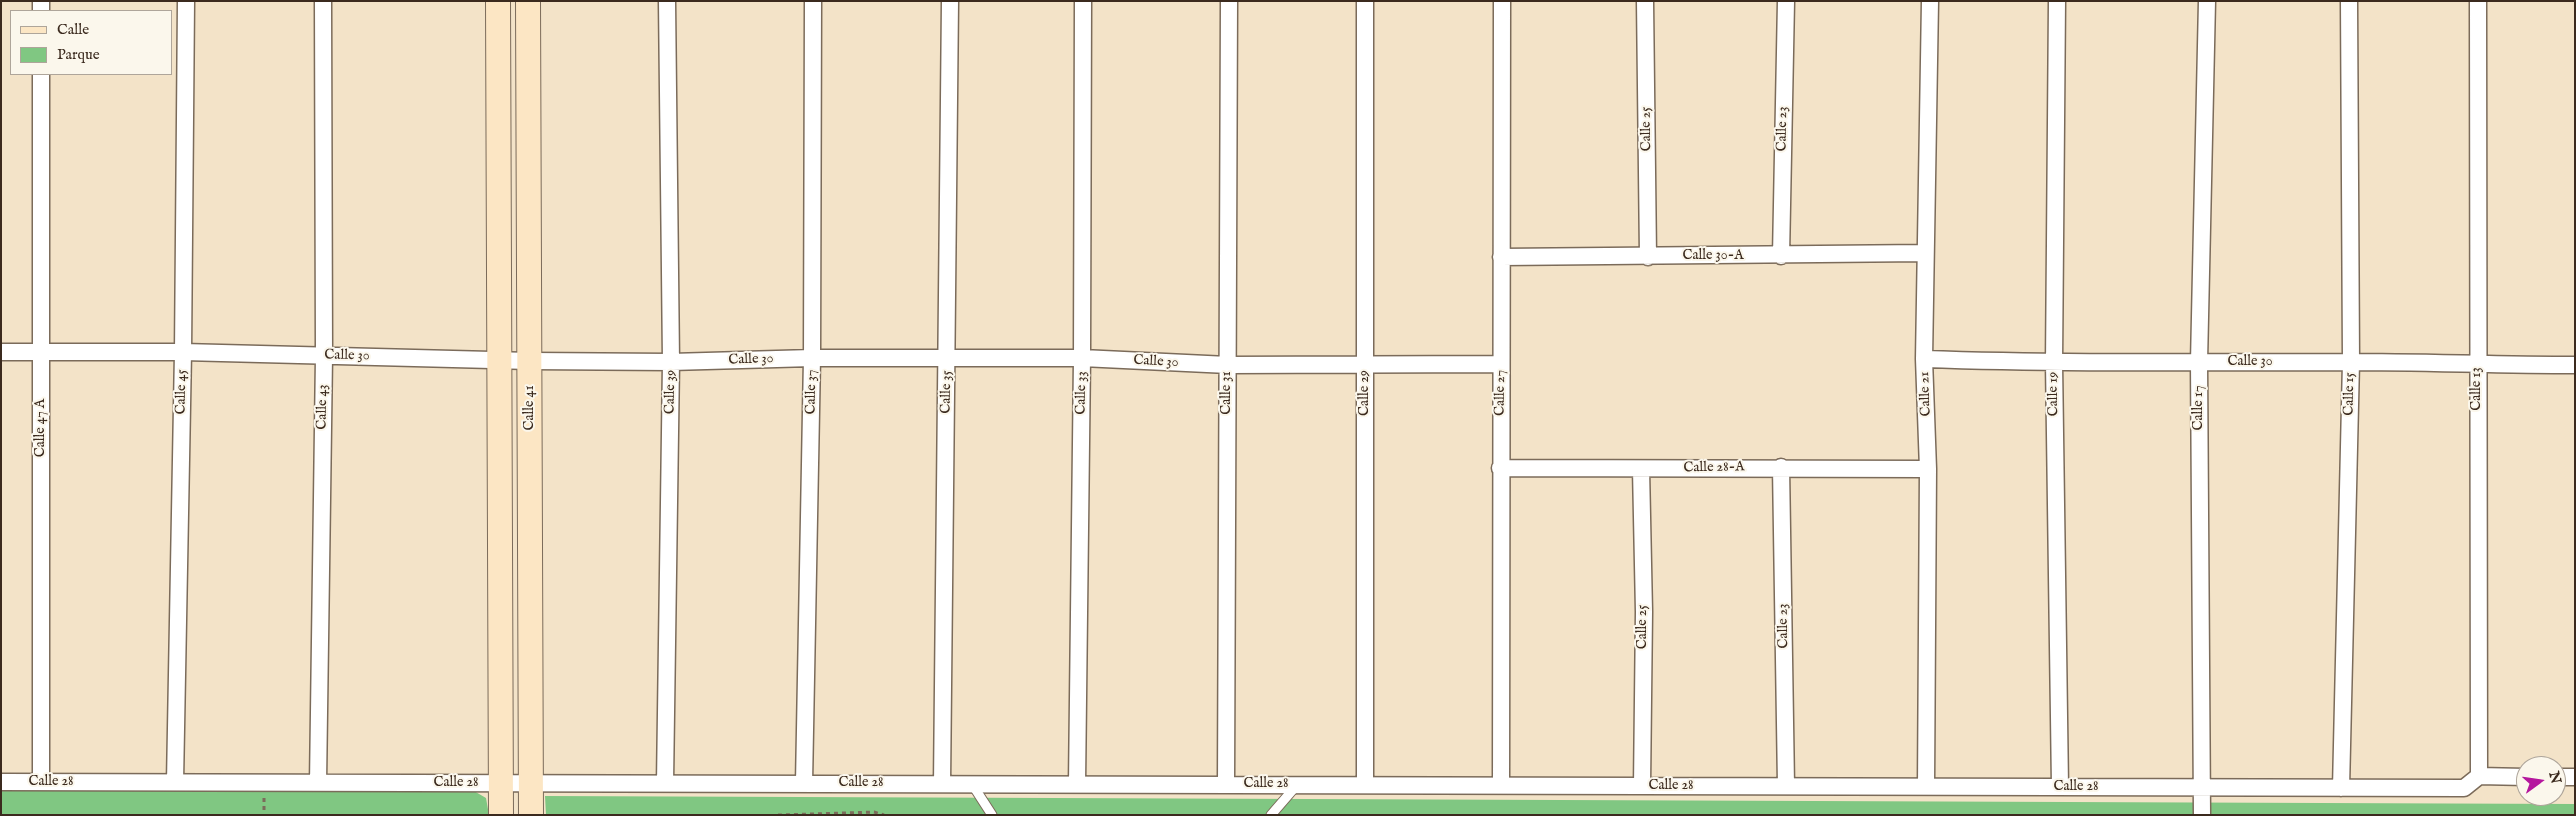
<!DOCTYPE html>
<style>
body{margin:0}
#map{position:relative;width:2576px;height:816px;overflow:hidden;background:#f3e3c8;font-family:"IM FELL English",serif}
canvas{display:block}
.frame{position:absolute;inset:0;border:2px solid #3b2a1e;pointer-events:none}
.legend{position:absolute;left:10px;top:10px;width:162px;height:65px;box-sizing:border-box;background:#fbf7ec;border:1px solid #aea59a;margin:0;padding:6px 9px;list-style:none;font-size:15px;color:#3b2a1e}
.legend li{display:flex;align-items:center;gap:10px;height:25px}
.legend b{width:25px;border:1px solid #aea59a}
.north{position:absolute;left:2516px;top:756px;width:50px;height:50px;box-sizing:border-box;background:#fbf7ec;border:1px solid #aea59a;border-radius:50%;rotate:76deg;font-size:14px;font-weight:700;line-height:20px;text-align:center;color:#3b2a1e}
.north::after{content:'';display:block;margin:auto;width:18px;height:22px;background:#b5179e;clip-path:polygon(50% 0,100% 100%,50% 72%,0 100%)}
</style>
<div id="map">
<canvas width="2576" height="816"></canvas>
<div class="frame"></div>
<ul class="legend">
<li><b style="height:6px;background:#fce6c4"></b>Calle</li>
<li><b style="height:14px;background:#80c782"></b>Parque</li>
</ul>
<div class="north">N</div>
</div>
<script>
const ctx = document.querySelector('canvas').getContext('2d');
ctx.lineJoin = 'round';
function paint(path, color) { ctx.fillStyle = color; ctx.fill(path, 'evenodd'); }
function strokePath(path, color, width, dash) { ctx.strokeStyle = color; ctx.lineWidth = width; ctx.lineCap = dash ? 'butt' : 'round'; ctx.setLineDash(dash || []); ctx.stroke(path); }
function write(font, color, halo, rows, align = 'center') {
  ctx.font = font + ' "IM FELL English",serif'; ctx.lineWidth = 4; ctx.setLineDash([]); ctx.textBaseline = 'middle'; ctx.strokeStyle = halo; ctx.fillStyle = color; for (const [text, x, y, turn = 0] of rows) {
    ctx.save(); ctx.translate(x, y); ctx.rotate((+turn || 0) * Math.PI / 180); ctx.textAlign = isNaN(turn) ? turn : align; if (halo) ctx.strokeText(text, 0, 0); ctx.fillText(text, 0, 0); ctx.restore();
  }
}
const green = new Path2D(`
 M1,789L474,791L486,798L489,815H1Z
 M545,796L2575,804V815H546Z`);
const path = new Path2D(`
 M264,798V815
 M778,815L874,812L884,815`);
const lane = new Path2D(`
 M972,784L992,815
 M1271,815L1297,785`);
const street = new Path2D(`
 M1365,1V785
 M1645,1L1648,257
 M2057,1L2054,363L2060,787
 M2478,1L2479,776
 M41,11V1
 M41,74V782
 M1781,256L1786,1
 M1501,257L1925,253
 M1,352H183L530,361L671,362L812,358H1082L1228,365L1501,364
 M1924,359C2066,364 2207,362 2348,362C2424,362 2499,365 2575,365
 M1781,467L1786,786
 M1500,468L1928,469
 M1641,469L1644,612L1642,786
 M2556,777H2575
 M1,782L2464,788L2479,776L2526,777
 M175,782L183,352L186,1
 M318,783L324,356L323,1
 M665,783L671,362L667,1
 M804,783L812,358L813,1
 M942,784L950,1
 M1077,784L1082,358L1083,1
 M1226,784L1229,1
 M1501,785L1502,1
 M1926,786L1928,469L1924,359L1930,1
 M2341,788L2351,362L2349,1
 M2202,815L2199,362L2207,1`);
const secondary = new Path2D(`
 M498,1L501,815
 M528,1L531,815`);
const streetNames = [
 ["Calle 25",1647,129,-91],
 ["Calle 23",1783,129,-89],
 ["Calle 30-A",1713,256],
 ["Calle 30",347,356,1],
 ["Calle 30",751,360,-2],
 ["Calle 30",1156,362,3],
 ["Calle 30",2250,362],
 ["Calle 13",2477,389,-90],
 ["Calle 45",182,392,-89],
 ["Calle 39",671,392,-89],
 ["Calle 37",812,392,-89],
 ["Calle 35",947,392,-89],
 ["Calle 33",1082,393,-89],
 ["Calle 31",1227,393,-90],
 ["Calle 29",1365,393,-90],
 ["Calle 27",1501,393,-89],
 ["Calle 21",1926,394,-92],
 ["Calle 19",2054,394,-91],
 ["Calle 15",2350,394,-89],
 ["Calle 43",323,407,-89],
 ["Calle 41",530,408,-90],
 ["Calle 17",2199,408,-90],
 ["Calle 47 A",41,428,-90],
 ["Calle 28-A",1714,468,-1],
 ["Calle 23",1784,626,-91],
 ["Calle 25",1643,627,-90],
 ["Calle 28",51,782],
 ["Calle 28",456,783],
 ["Calle 28",861,783],
 ["Calle 28",1266,784],
 ["Calle 28",1671,786],
 ["Calle 28",2076,787]
];
paint(green, '#80c782');
strokePath(lane, '#7b6b5a', 11);
strokePath(street, '#7b6b5a', 19);
strokePath(secondary, '#7b6b5a', 26);
strokePath(path, '#7b6b5a', 3, [4, 4]);
strokePath(lane, '#fff', 9);
strokePath(street, '#fff', 16);
strokePath(secondary, '#fce6c4', 24);
write('14px', '#3b2a1e', '#fbf7ec', streetNames);
</script>
